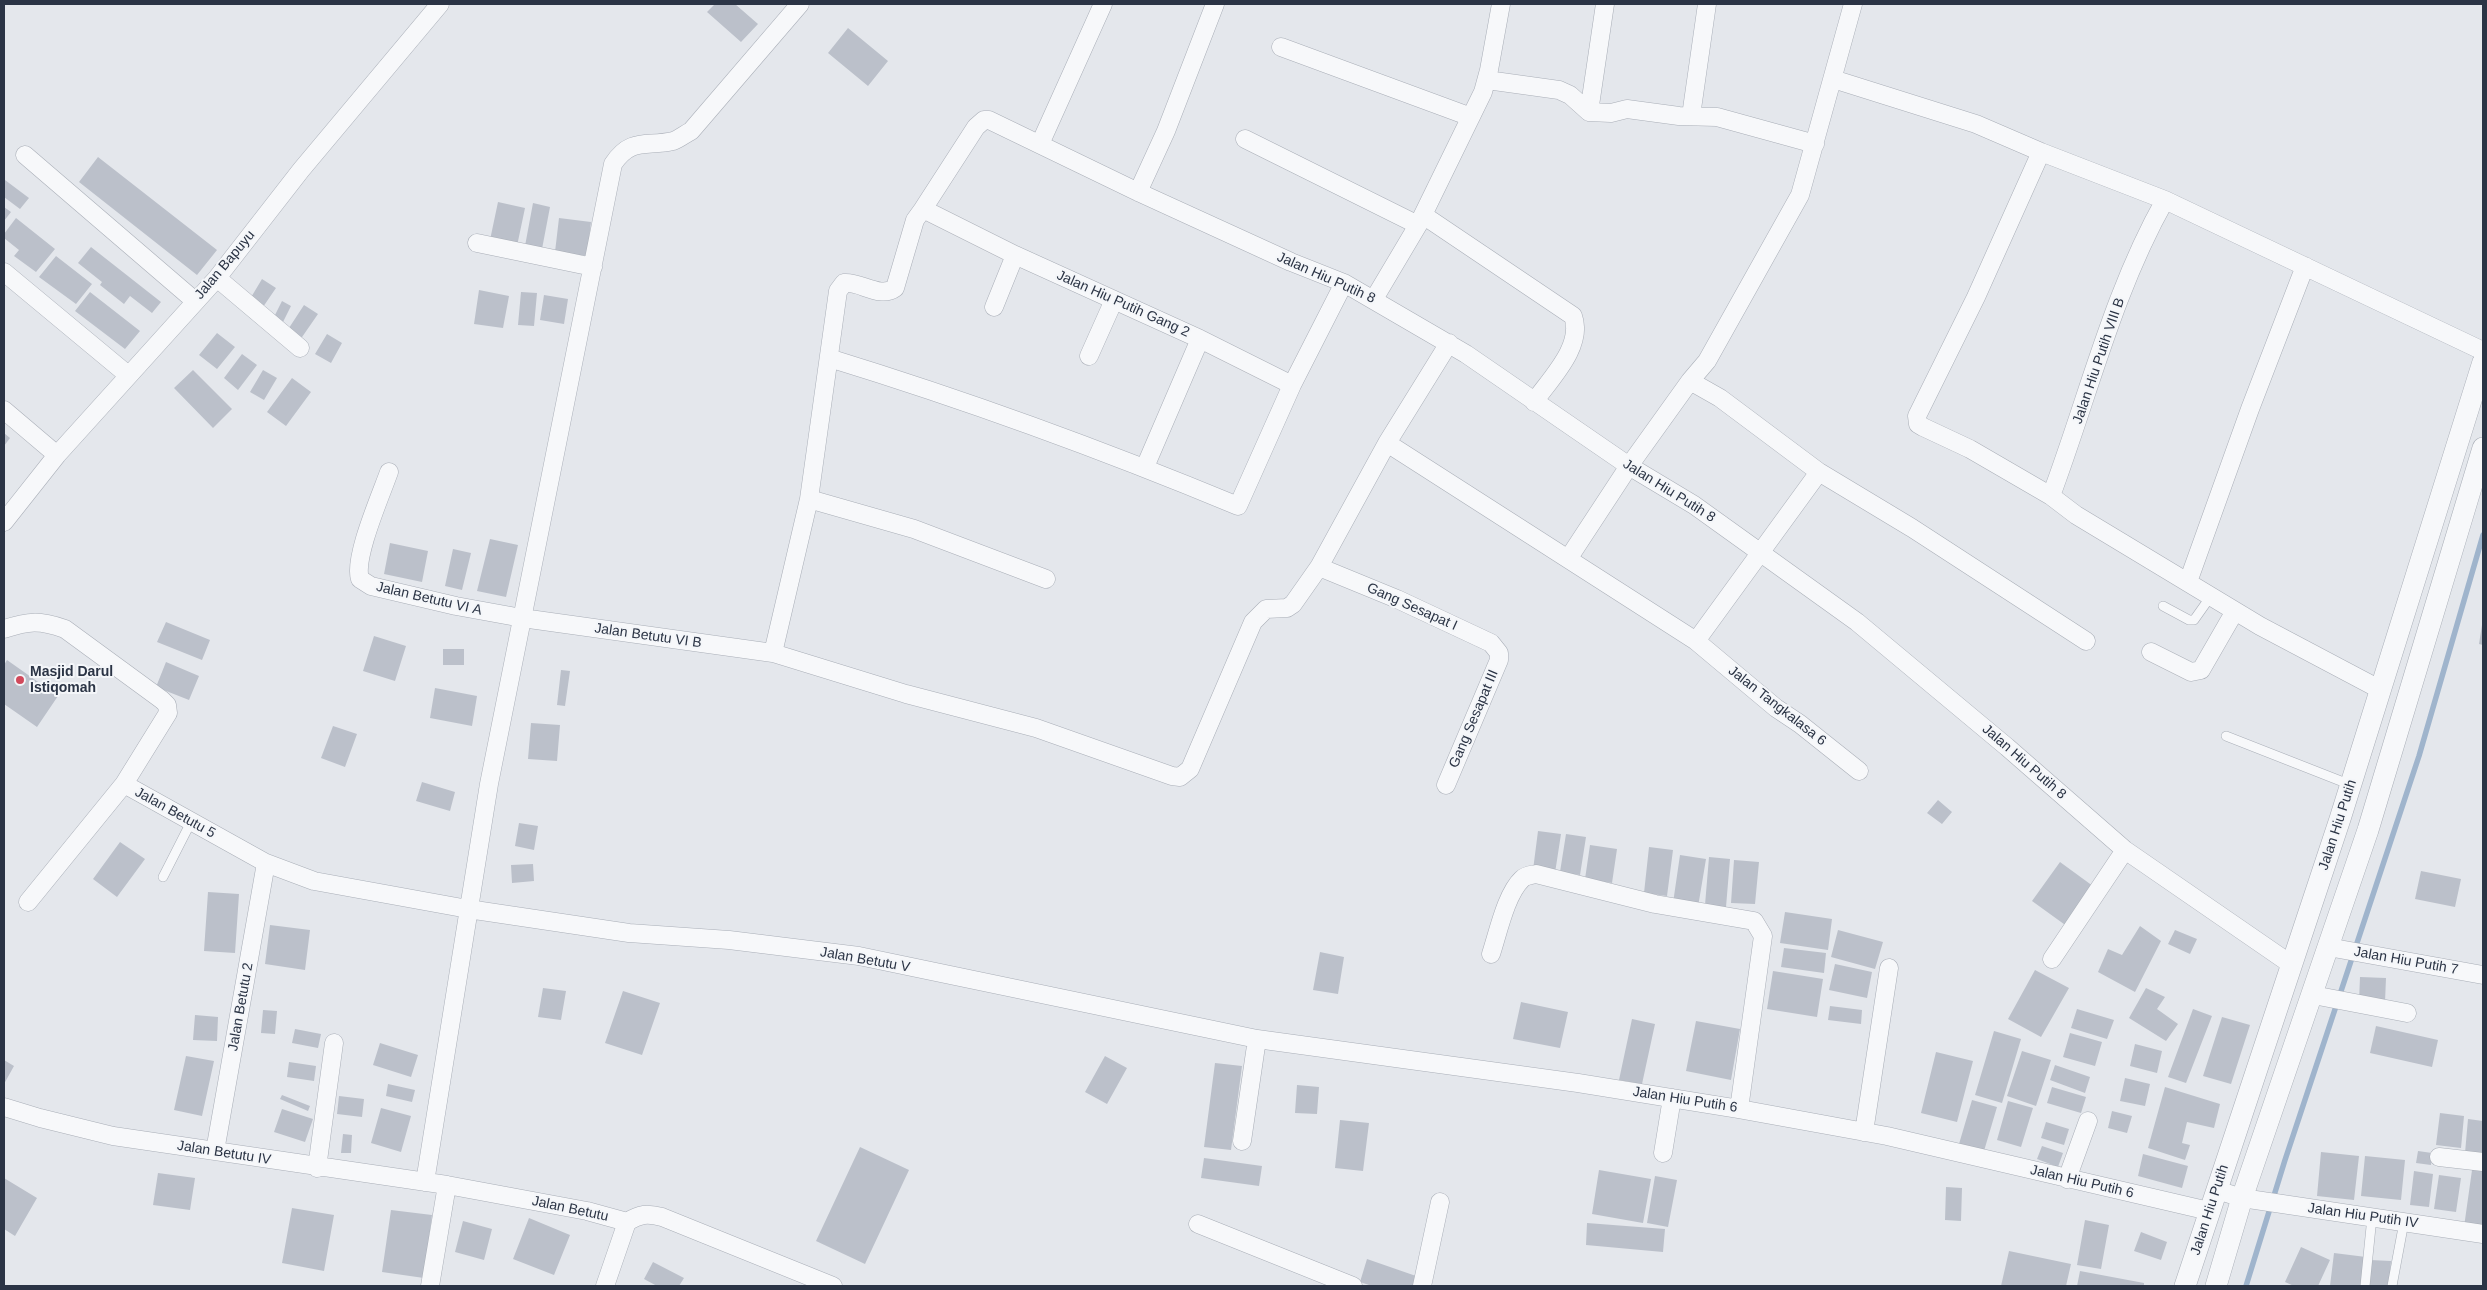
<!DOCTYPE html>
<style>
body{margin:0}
#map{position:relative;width:2487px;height:1290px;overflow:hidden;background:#e4e7ec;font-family:Arial,sans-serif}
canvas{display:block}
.frame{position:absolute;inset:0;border:5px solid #2b3445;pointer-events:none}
</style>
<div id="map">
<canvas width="2487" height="1290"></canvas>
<div class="frame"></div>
</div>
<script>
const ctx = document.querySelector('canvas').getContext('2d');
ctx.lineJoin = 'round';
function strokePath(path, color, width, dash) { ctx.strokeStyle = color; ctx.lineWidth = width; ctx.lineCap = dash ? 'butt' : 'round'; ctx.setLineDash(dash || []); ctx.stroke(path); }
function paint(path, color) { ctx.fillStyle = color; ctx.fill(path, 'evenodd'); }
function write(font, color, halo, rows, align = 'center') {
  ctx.font = font + ' Arial,sans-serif'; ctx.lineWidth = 4; ctx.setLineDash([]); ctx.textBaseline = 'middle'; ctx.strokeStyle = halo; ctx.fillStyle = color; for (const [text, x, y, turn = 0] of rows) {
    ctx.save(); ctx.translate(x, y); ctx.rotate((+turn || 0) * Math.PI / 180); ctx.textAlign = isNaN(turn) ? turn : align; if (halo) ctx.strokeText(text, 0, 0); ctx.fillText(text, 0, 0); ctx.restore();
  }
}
const stream = new Path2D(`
 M2246,1286L2285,1160L2419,756L2483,535`);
const building = new Path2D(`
 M715,4H735L758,24L741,42L707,12Z
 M848,28L888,61L868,86L828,53Z
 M98,157L217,250L197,275L79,182Z
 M5,180L29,198L20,209L4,197Z
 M498,202L525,208L517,246L490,240Z
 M533,203L550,207L542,249L525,246Z
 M4,207L11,212L4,221Z
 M16,218L55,249L36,272L14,256L19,250L4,238V234Z
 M559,218L591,222L587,256L555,252Z
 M91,247L161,302L152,313L130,296L124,304L100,285L102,282L78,263Z
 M56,256L92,284L76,304L39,277Z
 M262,279L276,288L263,307L250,299Z
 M479,290L509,296L503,328L474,324Z
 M90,292L140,331L125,349L75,311Z
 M521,292L537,293L534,326L518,325Z
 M544,295L568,299L564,324L540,320Z
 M282,301L291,306L282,324L273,319Z
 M304,305L318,314L300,340L287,331Z
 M217,333L235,347L217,369L199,355Z
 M327,334L342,343L331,363L315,354Z
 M242,354L257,365L238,390L224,378Z
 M193,370L232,409L213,428L174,388Z
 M263,370L277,378L264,400L250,392Z
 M292,378L311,392L286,426L267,412Z
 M4,433L10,438L4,446Z
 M490,539L518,545L506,597L477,591Z
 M390,543L428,551L422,582L384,574Z
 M453,549L471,553L462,590L445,586Z
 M166,622L210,640L202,660L157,642Z
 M2482,625H2483V645L2479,644Z
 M374,636L406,646L395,681L363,671Z
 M443,649H464V665H443Z
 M7,660L58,696L37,727L4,704V665Z
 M166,662L199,676L189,700L156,687Z
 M561,670L570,671L565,706L557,705Z
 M435,688L477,696L472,726L430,718Z
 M531,723L560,725L557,761L528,759Z
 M333,726L357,734L345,767L321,758Z
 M422,782L455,792L450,811L416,801Z
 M1938,800L1952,812L1942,824L1927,813Z
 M519,823L538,826L534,850L515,846Z
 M1538,831L1561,834L1555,873L1533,870Z
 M1566,834L1586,837L1580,875L1560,872Z
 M120,842L145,859L117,897L93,879Z
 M1590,845L1617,849L1612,883L1585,879Z
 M1649,847L1673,850L1667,896L1644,893Z
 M1680,855L1706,859L1698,907L1673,903Z
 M1709,857L1730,859L1726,907L1705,905Z
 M1734,860L1759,862L1755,904L1731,903Z
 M2060,862L2097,889L2068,927L2032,901Z
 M533,864L534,881L512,883L511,865Z
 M2421,871L2461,879L2455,907L2415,899Z
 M208,892L239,894L235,953L204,951Z
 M1785,912L1832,919L1828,950L1780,943Z
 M270,925L310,930L305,970L265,964Z
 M2140,926L2161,941L2135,992L2098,972L2108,949L2122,955Z
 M1838,930L1883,942L1875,969L1831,957Z
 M2175,930L2197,939L2190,954L2168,944Z
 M1784,948L1826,953L1824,973L1781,967Z
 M1320,952L1344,957L1338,994L1313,990Z
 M1835,964L1872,972L1867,998L1829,990Z
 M2035,970L2069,988L2041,1037L2008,1019Z
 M1773,971L1823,979L1817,1017L1767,1009Z
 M2360,977L2386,978L2385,1002L2359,1001Z
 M543,988L566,991L561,1020L538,1017Z
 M2146,988L2165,997L2157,1009L2178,1024L2166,1041L2129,1018Z
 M623,991L660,1003L642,1055L605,1043Z
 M1521,1002L1568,1012L1560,1048L1513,1039Z
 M1830,1006L1862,1010L1861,1024L1828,1020Z
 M2077,1009L2114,1020L2107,1039L2071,1028Z
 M2193,1009L2212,1016L2186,1083L2168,1077Z
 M263,1010L277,1011L275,1034L261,1033Z
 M195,1015L218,1017L217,1041L193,1040Z
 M2222,1017L2250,1025L2231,1084L2203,1076Z
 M1632,1019L1655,1024L1642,1084L1619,1080Z
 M1696,1021L1740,1029L1731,1080L1686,1071Z
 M2376,1026L2438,1040L2432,1067L2370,1053Z
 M295,1029L321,1034L318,1048L292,1043Z
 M1994,1031L2021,1039L2002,1103L1975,1095Z
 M2070,1033L2102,1042L2095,1066L2063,1057Z
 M380,1043L418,1055L411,1077L373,1065Z
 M2135,1044L2162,1051L2157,1073L2130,1066Z
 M2022,1051L2051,1060L2036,1106L2007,1096Z
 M1936,1052L1973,1061L1957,1122L1921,1113Z
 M186,1056L214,1061L202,1116L174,1110Z
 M1105,1056L1127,1068L1107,1104L1085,1092Z
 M4,1060L14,1066L4,1084Z
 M289,1062L316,1066L314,1081L287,1077Z
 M1215,1063L1242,1066L1231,1150L1204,1147Z
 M2055,1065L2090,1077L2085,1093L2050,1080Z
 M2125,1078L2150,1084L2145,1106L2120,1101Z
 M388,1084L415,1090L412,1102L386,1096Z
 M1297,1085L1319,1087L1317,1114L1295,1113Z
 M2052,1087L2086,1097L2081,1113L2047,1103Z
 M2165,1087L2220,1104L2214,1128L2187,1122L2182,1143L2190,1145L2185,1160L2148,1148Z
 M282,1095L310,1106L308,1111L280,1099Z
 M339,1096L364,1099L362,1117L337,1114Z
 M1972,1100L1997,1107L1984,1151L1959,1144Z
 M2008,1101L2033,1108L2021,1147L1997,1140Z
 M381,1108L411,1116L401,1152L371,1143Z
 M282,1109L313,1119L305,1142L274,1132Z
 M2112,1111L2132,1116L2127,1133L2108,1128Z
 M2440,1113L2464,1116L2461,1148L2436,1145Z
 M2468,1119L2483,1121V1155L2465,1153Z
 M1340,1120L1369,1123L1363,1171L1335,1168Z
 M2046,1122L2069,1129L2064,1145L2041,1138Z
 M343,1134L352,1135L351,1153H341Z
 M2042,1146L2063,1153L2058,1167L2037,1159Z
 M860,1147L909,1170L865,1264L816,1241Z
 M2418,1151L2432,1153L2431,1165L2416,1163Z
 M2321,1152L2359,1156L2354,1200L2317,1196Z
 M2143,1154L2188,1166L2182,1188L2138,1176Z
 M2365,1156L2405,1160L2401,1200L2361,1196Z
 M1204,1158L1262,1166L1259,1186L1201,1178Z
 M2473,1163L2483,1165V1229L2464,1227Z
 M1599,1170L1651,1179L1643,1223L1592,1214Z
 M2414,1171L2433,1174L2429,1207L2410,1205Z
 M158,1173L195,1178L190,1210L153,1205Z
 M2439,1175L2461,1178L2456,1212L2434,1209Z
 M1655,1176L1677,1180L1668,1227L1647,1223Z
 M4,1178L37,1198L15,1236L4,1229Z
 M1946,1187L1962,1188L1961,1221L1945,1220Z
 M292,1208L334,1215L324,1271L282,1263Z
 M391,1210L432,1215L424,1278L382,1272Z
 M529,1218L570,1235L554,1275L513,1259Z
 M2085,1220L2109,1225L2101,1269L2077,1265Z
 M463,1221L492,1229L484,1260L455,1252Z
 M1587,1223L1665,1229L1663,1252L1586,1245Z
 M2141,1232L2167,1242L2161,1260L2134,1251Z
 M2301,1247L2330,1260L2318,1286H2294L2285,1282Z
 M2009,1251L2071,1264L2066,1286H2001Z
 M2334,1253L2366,1257L2362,1286H2330Z
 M1367,1259L1416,1276L1413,1286H1372L1360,1282Z
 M2370,1260L2391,1261L2389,1286H2369Z
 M653,1262L684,1278L679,1286H657L644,1279Z
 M2080,1271L2144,1283V1286H2077Z`);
const service = new Path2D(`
 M2163,606L2189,620H2194L2211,596
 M2226,736L2351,785
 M163,877L191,822
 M2365,1286L2372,1217
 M2392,1286L2404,1222`);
const minor = new Path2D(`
 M1281,47L1471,117
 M1833,79L1976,124L2041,152
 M1487,80L1559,90L1570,95L1589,112L1611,113L1627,109L1679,116L1717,117L1815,144
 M1589,112L1605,4
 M1691,116L1707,4
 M1245,139L1418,225
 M1040,144L1103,4
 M25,155L195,301
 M1138,192L1166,131L1215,4
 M923,209L976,127L984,120H989L1138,192L1291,262L1344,283L1466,354L1629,466L1694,505L1857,622L2007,747L2125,850L2292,965
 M1423,215L1573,316C1584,346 1550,379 1534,402
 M477,243L593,267
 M4,272L128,375
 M217,278L300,348
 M1374,299L1418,225L1483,92L1489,70L1501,4
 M994,307L1015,255
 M1089,356L1114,300
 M829,358C969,401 1103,450 1238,506L1292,385L1344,283
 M1690,381L1707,361L1800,195L1853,4
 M4,410L57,455
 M1387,443L1696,641L1776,708L1800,724L1859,771
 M1145,467L1200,339
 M389,472C381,495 353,558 360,579L371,586L456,606L522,618L773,653L906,694L1036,728L1172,776L1180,777L1190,769L1253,622L1266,609L1287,608L1293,604L1319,567L1387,443L1449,343
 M2051,496L1970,449L1923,427L1918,424L1917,416L1976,297L2041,152L2165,200
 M809,499L914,529L1046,579
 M4,522L57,455L217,278L301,170L440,4
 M1568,559L1629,466L1690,381L1720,398L1819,472L1912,528L2086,641
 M1319,567L1397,599L1491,643L1499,653V660L1446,785
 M2188,582L2250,409L2305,266
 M4,629C29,621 39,620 65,629L162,700L167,705L168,713L124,784L266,863L314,881L468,909L629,933L729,940L859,956L1257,1039
 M1696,641L1819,472
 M2151,652L2191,672L2201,670L2235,611
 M773,653L809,499L838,291L844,283C860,281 880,299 895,288L915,220L923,209L1015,255L1200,339L1292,385
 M2381,690L2260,626L2076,515L2051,496C2088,397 2113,292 2165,200L2483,351
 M28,902L124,784
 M2328,947L2483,975
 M1491,954C1498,933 1506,894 1522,879C1526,875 1531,875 1536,874L1655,904L1754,921L1763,936L1739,1109
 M2052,959L2125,850
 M2313,995L2407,1013
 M4,1107L40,1118L113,1136L447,1185L587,1211L627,1222L605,1286
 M1864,1132L1889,968
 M1242,1141L1257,1039L1578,1083L1739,1109L1887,1136L2209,1211
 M215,1151L266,863
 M1663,1153L1672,1098
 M2439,1157L2483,1162
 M317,1168L334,1043
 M2067,1179L2088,1121
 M425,1182L489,784L613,164C631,137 646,147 673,141C679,139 685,134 691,131L800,4
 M2217,1190L2242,1198L2483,1234
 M627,1222C640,1214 647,1213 662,1217L833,1286
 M1198,1224L1353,1286
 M430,1286L447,1185
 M1422,1286L1440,1202`);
const tertiary = new Path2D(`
 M2185,1286L2340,819L2483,362
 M2216,1286L2242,1198L2368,830L2483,448`);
const markers = [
 [20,680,5,"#d1495b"]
];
const streetNames = [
 ["Jalan Bapuyu",225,265,-50],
 ["Jalan Hiu Putih 8",1326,278,24],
 ["Jalan Hiu Putih Gang 2",1123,304,24],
 ["Jalan Hiu Putih VIII B",2099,361,-71],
 ["Jalan Hiu Putih 8",1669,491,32],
 ["Jalan Betutu VI A",429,599,13],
 ["Gang Sesapat I",1412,607,24],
 ["Jalan Betutu VI B",648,636,8],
 ["Jalan Tangkalasa 6",1777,706,38],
 ["Gang Sesapat III",1474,719,-67],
 ["Jalan Hiu Putih 8",2024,762,41],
 ["Jalan Betutu 5",175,813,29],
 ["Jalan Hiu Putih",2338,825,-72],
 ["Jalan Betutu V",865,960,10],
 ["Jalan Hiu Putih 7",2406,961,10],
 ["Jalan Betutu 2",241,1007,-80],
 ["Jalan Hiu Putih 6",1685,1100,9],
 ["Jalan Betutu IV",224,1153,9],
 ["Jalan Hiu Putih 6",2082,1182,13],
 ["Jalan Betutu",570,1209,12],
 ["Jalan Hiu Putih",2210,1210,-72],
 ["Jalan Hiu Putih IV",2363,1216,8]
];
const poiNames = [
 ["Masjid Darul",30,672],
 ["Istiqomah",30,688]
];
strokePath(stream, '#9fb4cc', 5.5);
paint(building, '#bbc0ca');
strokePath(service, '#a9aeb7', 10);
strokePath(minor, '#a9aeb7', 19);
strokePath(tertiary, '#a9aeb7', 22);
strokePath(service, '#f7f8fa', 9);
strokePath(minor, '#f7f8fa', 18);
strokePath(tertiary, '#f7f8fa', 21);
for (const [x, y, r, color] of markers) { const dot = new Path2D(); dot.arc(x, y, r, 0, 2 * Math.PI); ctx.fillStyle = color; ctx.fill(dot); strokePath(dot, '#f4f6f9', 2); }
write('14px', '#2b3445', '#f4f6f9', streetNames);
write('bold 14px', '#2b3445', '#f4f6f9', poiNames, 'left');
</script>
